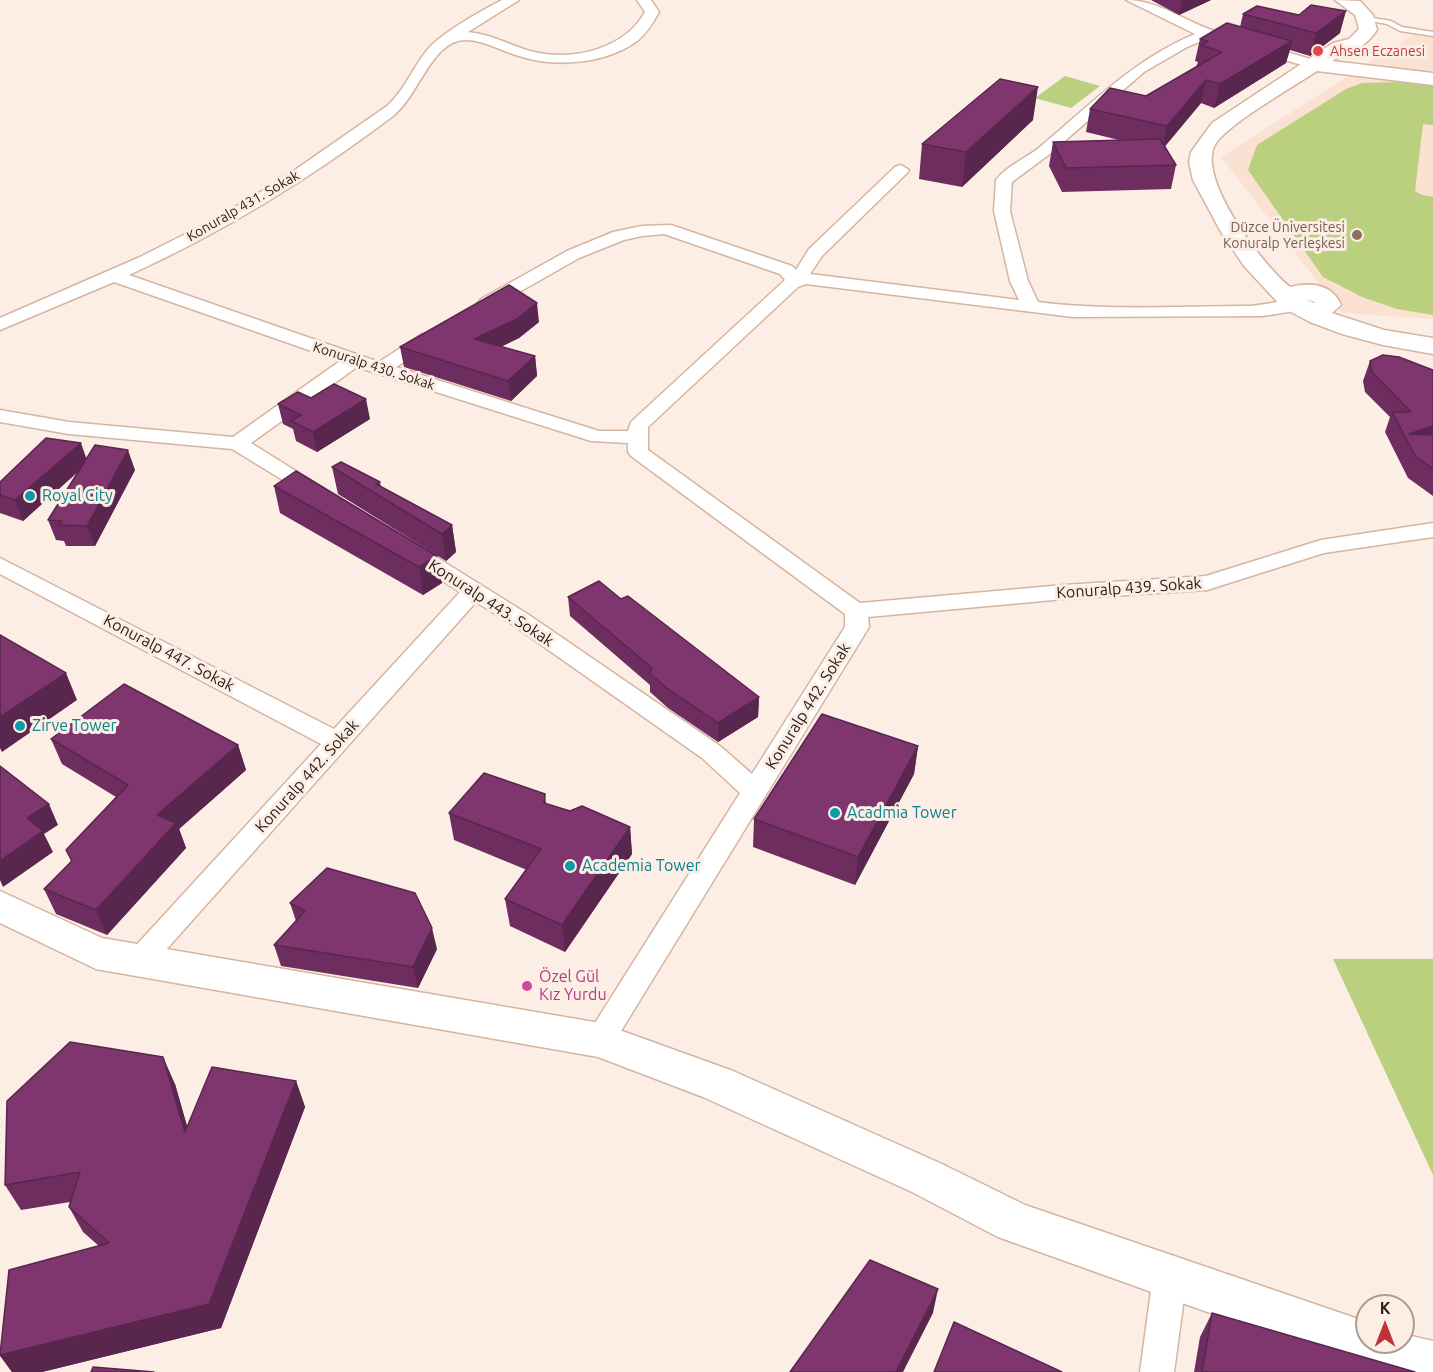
<!DOCTYPE html>
<meta charset="utf-8">
<style>
body{margin:0}
#map{position:relative;width:1433px;height:1372px;overflow:hidden;background:#fceee5;font-family:Ubuntu,sans-serif}
canvas{display:block}
.north{position:absolute;left:1355px;top:1294px;width:60px;height:60px;box-sizing:border-box;background:#fceee5;border:2px solid #a99c93;border-radius:50%;rotate:0deg;font-size:16px;font-weight:700;line-height:24px;text-align:center;color:#2c2018}
.north::after{content:'';display:block;margin:auto;width:21px;height:27px;background:#c13138;clip-path:polygon(50% 0,100% 100%,50% 72%,0 100%)}
</style>
<div id="map">
<canvas width="1433" height="1372"></canvas>
<div class="north">K</div>
</div>
<script>
const ctx = document.querySelector('canvas').getContext('2d');
ctx.lineJoin = 'round';
function paint(path, color) { ctx.fillStyle = color; ctx.fill(path, 'evenodd'); }
function strokePath(path, color, width, dash) { ctx.strokeStyle = color; ctx.lineWidth = width; ctx.lineCap = dash ? 'butt' : 'round'; ctx.setLineDash(dash || []); ctx.stroke(path); }
function write(font, color, halo, rows, align = 'center') {
  ctx.font = font + ' Ubuntu,sans-serif'; ctx.lineWidth = 6; ctx.setLineDash([]); ctx.textBaseline = 'middle'; ctx.strokeStyle = halo; ctx.fillStyle = color; for (const [text, x, y, turn = 0] of rows) {
    ctx.save(); ctx.translate(x, y); ctx.rotate((+turn || 0) * Math.PI / 180); ctx.textAlign = isNaN(turn) ? turn : align; if (halo) ctx.strokeText(text, 0, 0); ctx.fillText(text, 0, 0); ctx.restore();
  }
}
const built = new Path2D(`
 M1413,35L1433,37V319L1342,313L1221,157Z`);
const green = new Path2D(`
 M1065,76L1100,86L1071,108L1035,98Z
 M1401,82L1433,86V125L1423,124L1415,191L1422,195L1433,197V315L1397,309L1362,297L1323,277L1248,170L1257,145L1346,89L1362,83Z
 M1333,959H1433V1175Z`);
const lane = new Path2D(`
 M1367,17L1391,21L1402,27L1433,32V36L1400,31L1387,24L1365,20L1364,19Z`);
const street = new Path2D(`
 M502,0H519L468,32C491,34 509,45 530,51C571,62 624,50 645,12L637,0H651L659,12C653,23 647,33 637,41C606,64 555,68 519,56C500,51 478,36 458,41C430,48 417,97 393,116C311,178 223,232 129,275L379,362L422,334H436L438,338L436,342L396,367L599,431H628L631,422L785,280L780,274L664,234L642,236L624,240L579,258L493,307H481L478,303L481,299L567,251L613,232L642,226L671,225L792,266L796,270L809,249L895,167L901,165L909,170L907,173L822,256L810,274L1019,300L1010,281L994,211L996,180C1006,166 1027,158 1040,147C1090,105 1133,60 1195,34L1126,0C1159,0 1187,23 1218,32L1220,35L1218,38H1209L1187,47L1144,72L1051,153L1012,182L1010,211L1028,281L1038,302C1107,311 1177,306 1246,306C1264,306 1285,298 1301,302L1304,306L1301,310L1263,316L1073,317L806,284L798,287L648,427V450L860,603L1064,585L1206,576L1321,540L1433,523V537L1324,553L1207,590L1064,599L868,617L869,627L610,1049L600,1053L590,1049L585,1040L590,1031L740,793L702,758L513,625L476,602L149,969L139,973L129,969L125,961L129,953L321,744L0,574V558L334,729L460,592L404,557L401,552L404,547L412,545L420,547L529,615L720,746L752,774L845,627V614L631,456L628,452V443L591,441L357,367L251,443L323,488L326,492L323,496L316,498L309,496L232,449L69,434L0,422V410L69,422L233,437L340,361L114,282L0,330V318L140,257L211,221L279,181L387,106C405,90 413,67 428,49C443,32 481,11 502,0Z
 M1258,44L1321,62L1323,65L1316,69L1253,51L1251,48Z
 M1170,1260L1182,1265L1187,1276L1174,1372H1140L1153,1276L1158,1265Z`);
const secondary = new Path2D(`
 M1335,0L1360,1L1373,15L1377,30C1364,50 1351,49 1332,61L1433,73V85L1317,71C1293,87 1231,122 1216,143C1194,177 1264,266 1290,287C1311,282 1332,284 1341,305L1332,313L1384,330L1433,338V354L1383,345L1342,334L1310,322L1282,307L1244,266L1221,232L1193,180L1189,162L1191,152L1212,123L1333,43L1349,39L1359,29L1355,15ZM1305,299L1315,302L1314,303Z
 M0,891L102,938L600,1023L733,1071L942,1164L1025,1205L1367,1322V1342H1403V1334L1433,1341V1372H1375L998,1237L912,1192L703,1097L598,1057L96,969L0,923Z`);
const wall = new Path2D(`
 M1151,0H1211L1179,15Z
 M1243,14L1340,33L1310,56L1290,50L1286,63L1214,108L1201,103L1165,146L1176,165L1171,189L1062,192L1049,166L1053,142L1119,140L1086,132L1090,109L1146,96L1196,67L1198,62L1195,61L1200,39L1240,27Z
 M1033,120L962,187L919,179L922,144Z
 M539,322L519,338L501,347L535,356L537,376L511,401L404,367L400,347Z
 M1370,361L1433,370V496L1408,478L1385,432L1390,417L1365,392L1363,381Z
 M311,398L370,419L317,452L296,441L293,429L283,424L278,404Z
 M86,459L135,470L95,546H66L64,541L56,540L48,520L78,471L23,521L0,513V482Z
 M332,467L380,482L381,487L452,525L456,552L446,561L338,494Z
 M296,471L442,583L423,595L280,513L274,486Z
 M568,597L621,599L759,697L758,717L718,742L668,708L650,692V685L570,616Z
 M51,739L238,745L246,770L179,829L186,848L107,935L56,914L44,889L71,861L66,850L116,797L62,764Z
 M918,746L914,774L855,885L753,847L754,819Z
 M545,794L546,804L570,811L630,827L632,854L565,952L510,926L505,899L527,870L454,840L449,813Z
 M290,903L437,949L418,988L281,966L274,945L296,921Z
 M296,1081L305,1107L221,1328L42,1372H12L0,1356V1349L99,1246L83,1232L69,1207L70,1202L21,1210L5,1185L175,1084L187,1126Z
 M1212,1313L1415,1372H1194L1200,1337Z`);
const shadedWall = new Path2D(`
 M1182,0H1211L1179,15Z
 M1346,11L1340,33L1310,56L1316,33Z
 M1292,41L1286,63L1214,108L1220,84Z
 M1206,80L1201,103L1162,150L1167,126Z
 M1038,87L1033,120L962,187L966,152Z
 M537,303L539,322L519,338L476,358L474,339Z
 M535,356L537,376L511,401L508,381Z
 M366,399L370,419L317,452L313,432Z
 M1433,426V443L1409,434Z
 M81,443L88,463L23,521L15,500Z
 M128,450L135,470L95,546L87,526Z
 M452,525L456,552L446,561L442,534Z
 M437,556L442,583L423,595L419,567Z
 M66,673L77,700L2,752L0,748V717Z
 M759,697L758,717L718,742V723Z
 M238,745L246,770L179,829L186,848L107,935L96,910L157,815Z
 M918,746L914,774L855,885L858,857Z
 M49,804L58,825L44,834L53,852L3,887L0,880V861L27,818Z
 M630,827L632,854L565,952L562,925Z
 M432,928L437,949L418,988L413,967Z
 M163,1057L175,1084L196,1158L185,1132Z
 M296,1081L305,1107L221,1328L42,1372H12L0,1355Z
 M938,1289L933,1313L903,1372H896Z`);
const building = new Path2D(`
 M1311,5L1346,11L1316,33L1243,14L1257,6L1299,15Z
 M1227,23L1292,41L1220,84L1206,80L1167,126L1090,109L1110,88L1146,96L1222,52L1201,45L1208,41L1200,39Z
 M1000,79L1038,87L966,152L922,144Z
 M1160,139L1176,165L1066,168L1053,142Z
 M509,285L537,303L517,319L474,339L535,356L508,381L400,347Z
 M1383,355L1399,357L1433,370V426L1409,434L1433,435V469L1416,457L1392,412H1411L1372,372L1370,361Z
 M334,384L366,399L313,432L291,421L301,415L278,404L298,392L311,398Z
 M46,438L81,443L15,500L0,495V482Z
 M95,445L128,450L87,526L59,525L62,521L48,520Z
 M341,462L380,482L376,484L452,525L442,534L332,467Z
 M296,471L437,556L419,567L274,486Z
 M599,581L621,599L628,596L759,697L718,723L668,689L649,673L652,668L568,597Z
 M0,635L66,673L0,717Z
 M124,684L238,745L157,815L176,823L96,910L44,889L72,861L66,850L128,785L51,739Z
 M822,714L918,746L858,857L754,819Z
 M0,766L49,804L27,818L43,831L0,861Z
 M484,773L545,794L544,803L570,811L582,806L630,827L562,925L505,899L541,849L449,813Z
 M327,868L415,893L432,928L413,967L274,945L305,911L290,903Z
 M70,1042L163,1057L185,1132L212,1067L296,1081L209,1304L0,1355L9,1270L109,1243L69,1207L80,1172L5,1185L7,1101Z
 M870,1260L938,1289L896,1372H790Z
 M1212,1313L1415,1372H1202Z
 M954,1322L1062,1372H934Z
 M93,1367L154,1372H91Z`);
const markers = [
 [1318,51,6,"#e0444e"],
 [1357,235,6,"#8d6e63"],
 [30,496,6,"#0f9aa8"],
 [20,726,6,"#0f9aa8"],
 [835,813,6,"#0f9aa8"],
 [570,866,6,"#0f9aa8"],
 [527,986,6,"#d1479c"]
];
const farHealthnames = [
 ["Ahsen Eczanesi",1330,51]
];
const farStreetnames = [
 ["Konuralp 431. Sokak",243,206,-30],
 ["Konuralp 430. Sokak",374,366,18]
];
const farEducationnames = [
 ["Düzce Üniversitesi",1345,227],
 ["Konuralp Yerleşkesi",1345,243]
];
const cultureNames = [
 ["Royal City",42,496],
 ["Zirve Tower",32,726],
 ["Acadmia Tower",847,813],
 ["Academia Tower",582,866]
];
const streetNames = [
 ["Konuralp 439. Sokak",1129,588,-4],
 ["Konuralp 443. Sokak",491,603,33],
 ["Konuralp 447. Sokak",169,653,28],
 ["Konuralp 442. Sokak",808,706,-58],
 ["Konuralp 442. Sokak",307,776,-48]
];
const hotelNames = [
 ["Özel Gül",539,977],
 ["Kız Yurdu",539,995]
];
paint(built, '#fae1d1');
paint(green, '#bbd07f');
strokePath(lane, '#d5b59f', 3);
strokePath(street, '#d5b59f', 3);
strokePath(secondary, '#d5b59f', 3);
paint(lane, '#fff');
paint(street, '#fff');
paint(secondary, '#fff');
paint(wall, '#6d2e5f');
paint(shadedWall, '#59264d');
paint(building, '#7f366e');
strokePath(building, '#59264d', 1.5);
for (const [x, y, r, color] of markers) { const dot = new Path2D(); dot.arc(x, y, r, 0, 2 * Math.PI); ctx.fillStyle = color; ctx.fill(dot); strokePath(dot, '#fceee5', 2); }
write('14px', '#be3a42', '#fceee5', farHealthnames, 'left');
write('14px', '#2c2018', '#fceee5', farStreetnames);
write('14px', '#785e54', '#fceee5', farEducationnames, 'right');
write('16px', '#0d838f', '#fceee5', cultureNames, 'left');
write('16px', '#2c2018', '#fceee5', streetNames);
write('16px', '#b23c85', '#fceee5', hotelNames, 'left');
</script>
